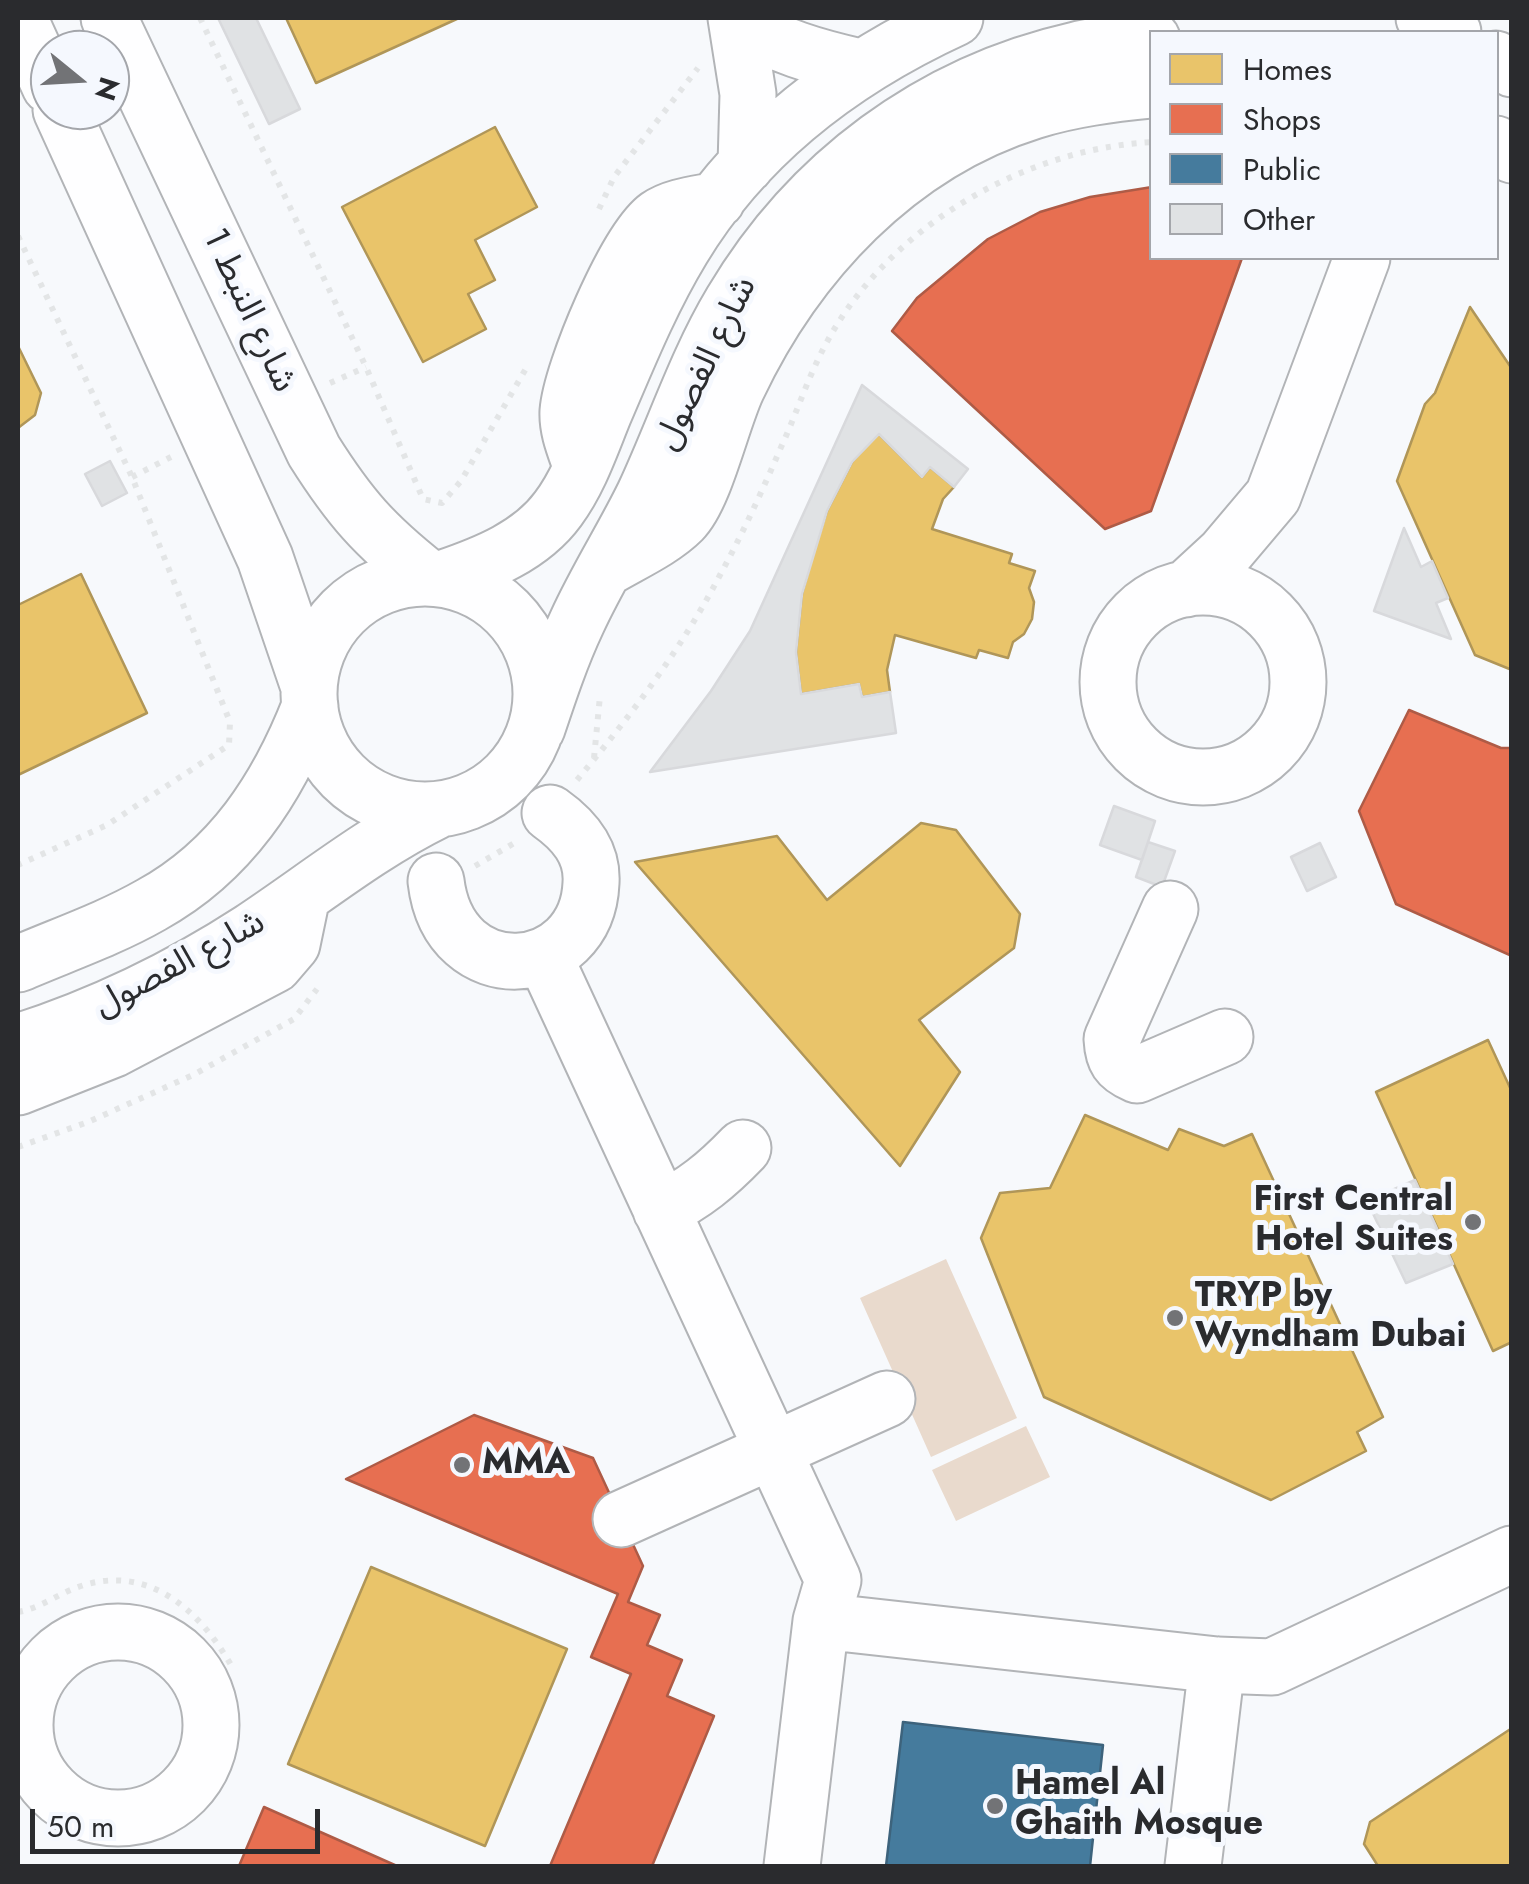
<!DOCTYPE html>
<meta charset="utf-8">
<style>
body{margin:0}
#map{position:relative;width:1529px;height:1884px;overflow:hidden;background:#f7f9fc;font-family:Jost,sans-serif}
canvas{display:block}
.frame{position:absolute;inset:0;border:20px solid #2a2b2e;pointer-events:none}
.legend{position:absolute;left:1149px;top:30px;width:350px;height:230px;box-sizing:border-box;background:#f5f8fe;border:2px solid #a4a6ab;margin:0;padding:12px 18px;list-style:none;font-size:30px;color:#2a2b2e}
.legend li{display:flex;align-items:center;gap:20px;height:50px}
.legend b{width:50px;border:2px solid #a4a6ab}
.north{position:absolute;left:30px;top:30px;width:100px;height:100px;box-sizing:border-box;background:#f5f8fe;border:2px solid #a4a6ab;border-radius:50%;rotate:108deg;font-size:28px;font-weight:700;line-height:40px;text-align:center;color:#2a2b2e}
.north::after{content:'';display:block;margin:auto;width:35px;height:45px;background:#727376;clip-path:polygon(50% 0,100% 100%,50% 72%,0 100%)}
.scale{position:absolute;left:30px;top:1809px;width:290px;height:45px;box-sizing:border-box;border:5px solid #2a2b2e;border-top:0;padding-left:12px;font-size:30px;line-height:35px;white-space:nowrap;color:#2a2b2e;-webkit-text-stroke:8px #f5f8fe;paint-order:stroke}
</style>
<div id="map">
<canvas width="1529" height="1884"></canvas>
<div class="frame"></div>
<ul class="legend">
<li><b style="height:28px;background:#e9c46a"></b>Homes</li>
<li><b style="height:28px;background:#e76f51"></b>Shops</li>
<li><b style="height:28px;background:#457b9d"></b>Public</li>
<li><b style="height:28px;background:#e0e2e4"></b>Other</li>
</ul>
<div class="north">N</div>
<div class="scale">50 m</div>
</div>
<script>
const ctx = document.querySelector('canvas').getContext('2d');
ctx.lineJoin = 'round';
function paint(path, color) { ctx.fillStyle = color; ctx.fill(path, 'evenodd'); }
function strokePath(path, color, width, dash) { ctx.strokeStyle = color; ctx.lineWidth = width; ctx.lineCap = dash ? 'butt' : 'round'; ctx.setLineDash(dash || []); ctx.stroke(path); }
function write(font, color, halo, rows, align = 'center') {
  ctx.font = font + ' Jost,"Noto Sans Arabic",sans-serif'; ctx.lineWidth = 10; ctx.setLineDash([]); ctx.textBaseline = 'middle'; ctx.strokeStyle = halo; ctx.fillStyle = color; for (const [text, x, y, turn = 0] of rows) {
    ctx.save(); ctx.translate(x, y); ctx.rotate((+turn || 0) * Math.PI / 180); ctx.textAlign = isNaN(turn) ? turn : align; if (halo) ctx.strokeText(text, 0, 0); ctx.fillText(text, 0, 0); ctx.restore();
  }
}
const green = new Path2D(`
 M946,1259L1017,1418L931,1457L860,1298Z
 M1026,1426L1050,1477L956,1521L932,1470Z`);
const homes = new Path2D(`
 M286,18H459L316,83Z
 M495,127L537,207L475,240L495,280L468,294L486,329L423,362L342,207Z
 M1470,307L1512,369V670L1475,655L1397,481L1425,404L1435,393Z
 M18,346L41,393L35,415L18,428Z
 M878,433L922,477L930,467L954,487L943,499L932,529L1012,554L1009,563L1035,571L1029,588L1034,602L1032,619L1024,634L1013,642L1008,658L979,650L976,658L895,635L887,670L890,692L862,697L859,684L801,694L796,652L802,594L814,550L827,511L852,462Z
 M81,574L147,713L18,775V605Z
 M921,823L956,830L1020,914L1014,948L919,1020L960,1072L900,1166L635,862L777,836L827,900Z
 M1488,1040L1512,1092V1342L1493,1351L1376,1092Z
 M1085,1115L1168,1150L1179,1129L1224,1146L1252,1134L1383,1417L1357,1432L1366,1451L1271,1500L1044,1397L981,1238L1000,1193L1050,1188Z
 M371,1567L567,1649L485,1846L288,1764Z
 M1512,1728V1866H1378L1364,1844L1370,1822Z`);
const shops = new Path2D(`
 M1152,187V258H1242L1151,511L1105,529L892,331L917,298L988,239L1040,212L1090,197Z
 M1409,710L1501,748H1512V956L1396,904L1359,811Z
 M474,1415L593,1458L643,1566L628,1602L660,1615L647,1645L682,1660L667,1696L714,1716L652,1866H550L631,1674L591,1657L618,1594L346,1479Z
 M264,1807L397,1866H239Z`);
const public = new Path2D(`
 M903,1722L1103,1745L1090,1866H886Z`);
const building = new Path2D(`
 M218,18H256L300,109L269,124Z
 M862,385L968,469L954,487L930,467L922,477L879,434L852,462L827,511L802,594L796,652L801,694L859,684L862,697L890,692L896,733L650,772L711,691L750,631Z
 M110,461L127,493L102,506L85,474Z
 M1404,528L1421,567L1432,561L1448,598L1436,603L1451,639L1374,611Z
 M1114,806L1155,821L1142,860L1100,845Z
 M1148,842L1175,851L1162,887L1136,877Z
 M1320,843L1336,877L1307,891L1291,857Z
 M1415,1180L1453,1264L1406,1283L1367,1201Z`);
const path = new Path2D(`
 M200,18L366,367L423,499L442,503L461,481L528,365
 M599,209L614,177L698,68
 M18,236L132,477L230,722L229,745L107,825L18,865
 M330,383L366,367
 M132,477L171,457
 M594,758L600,696
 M577,780C631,715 681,650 720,575C743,533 763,489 782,445C798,410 809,374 828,340C890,227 1023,149 1152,142
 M475,866L516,842
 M18,1147L88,1122L193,1075L294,1019L317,989
 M18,1612C41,1608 59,1593 81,1586C149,1564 199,1610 231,1665`);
const minor = new Path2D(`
 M19,18L50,86
 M109,18L314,451C350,508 374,535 427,577
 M736,18L748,94L746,165
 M1424,18L1453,32
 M739,22C777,46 816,57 860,67
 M1496,59L1512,69
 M61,110L265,558L309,687
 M1496,144L1512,155
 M580,463C574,446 567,429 568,411C571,371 626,240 658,217C674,206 698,204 717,200
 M605,569C630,554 662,540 682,520C705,497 721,422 737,388C796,263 898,153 1033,111C1071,99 1111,94 1152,90
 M444,578C485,564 531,546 558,509C579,481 591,445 604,413C628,357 650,302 682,249C746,143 844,69 955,18
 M309 694a116 116 0 1 1 232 0a116 116 0 1 1-232 0Z
 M1108 682a95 95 0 1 1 190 0a95 95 0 1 1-190 0Z
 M1186,589L1224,554L1273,496L1362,258
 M537,728C549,692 561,656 577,622C597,578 623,538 644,495C674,431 696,362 732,302C808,174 930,83 1076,50C1101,44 1127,43 1152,39
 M436,881C449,993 587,982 591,883C593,852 574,830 550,813
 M1170,909L1112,1039C1113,1059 1118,1067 1137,1075L1225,1037
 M544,956L833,1580L821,1621
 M18,964C62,945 109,929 151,905C231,861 278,788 310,706
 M18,1042C99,1016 180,977 251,931C313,890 369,844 436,811
 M18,1087L114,1049L274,965L292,944L302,896
 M661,1210C694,1194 717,1175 743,1148
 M621,1519L887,1399
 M25 1725a93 93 0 1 1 186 0a93 93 0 1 1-186 0Z
 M792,1866L821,1621L1217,1665L1272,1667L1512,1554
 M1193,1866L1217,1665`);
const markers = [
 [1473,1222,10,"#727376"],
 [1175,1318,10,"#727376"],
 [462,1465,10,"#727376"],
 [995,1806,10,"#727376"]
];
const streetNames = [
 ["شارع النبط 1",248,311,65],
 ["شارع الفصول",707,364,-64],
 ["شارع الفصول",180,965,-28]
];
const poiNames = [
 ["First Central",1453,1202,"right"],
 ["Hotel Suites",1453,1242,"right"],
 ["TRYP by",1195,1298],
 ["Wyndham Dubai",1195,1338],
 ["MMA",482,1465],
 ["Hamel Al",1015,1786],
 ["Ghaith Mosque",1015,1826]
];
paint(green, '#e9dacd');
paint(homes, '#e9c46a');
strokePath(homes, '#b09658', 2.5);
paint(shops, '#e76f51');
strokePath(shops, '#ae5b46', 2.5);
paint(public, '#457b9d');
strokePath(public, '#3d637c', 2.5);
paint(building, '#e0e2e4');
strokePath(building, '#d8d9dc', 2.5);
strokePath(minor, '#b2b4b7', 59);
strokePath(path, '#e3e5e6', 6, [5, 8]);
strokePath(minor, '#fefeff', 55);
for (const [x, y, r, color] of markers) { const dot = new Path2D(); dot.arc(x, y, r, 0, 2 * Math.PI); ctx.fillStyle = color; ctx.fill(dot); strokePath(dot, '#f5f8fe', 4); }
write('35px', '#2a2b2e', '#f5f8fe', streetNames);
write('bold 35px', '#2a2b2e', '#f5f8fe', poiNames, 'left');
</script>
